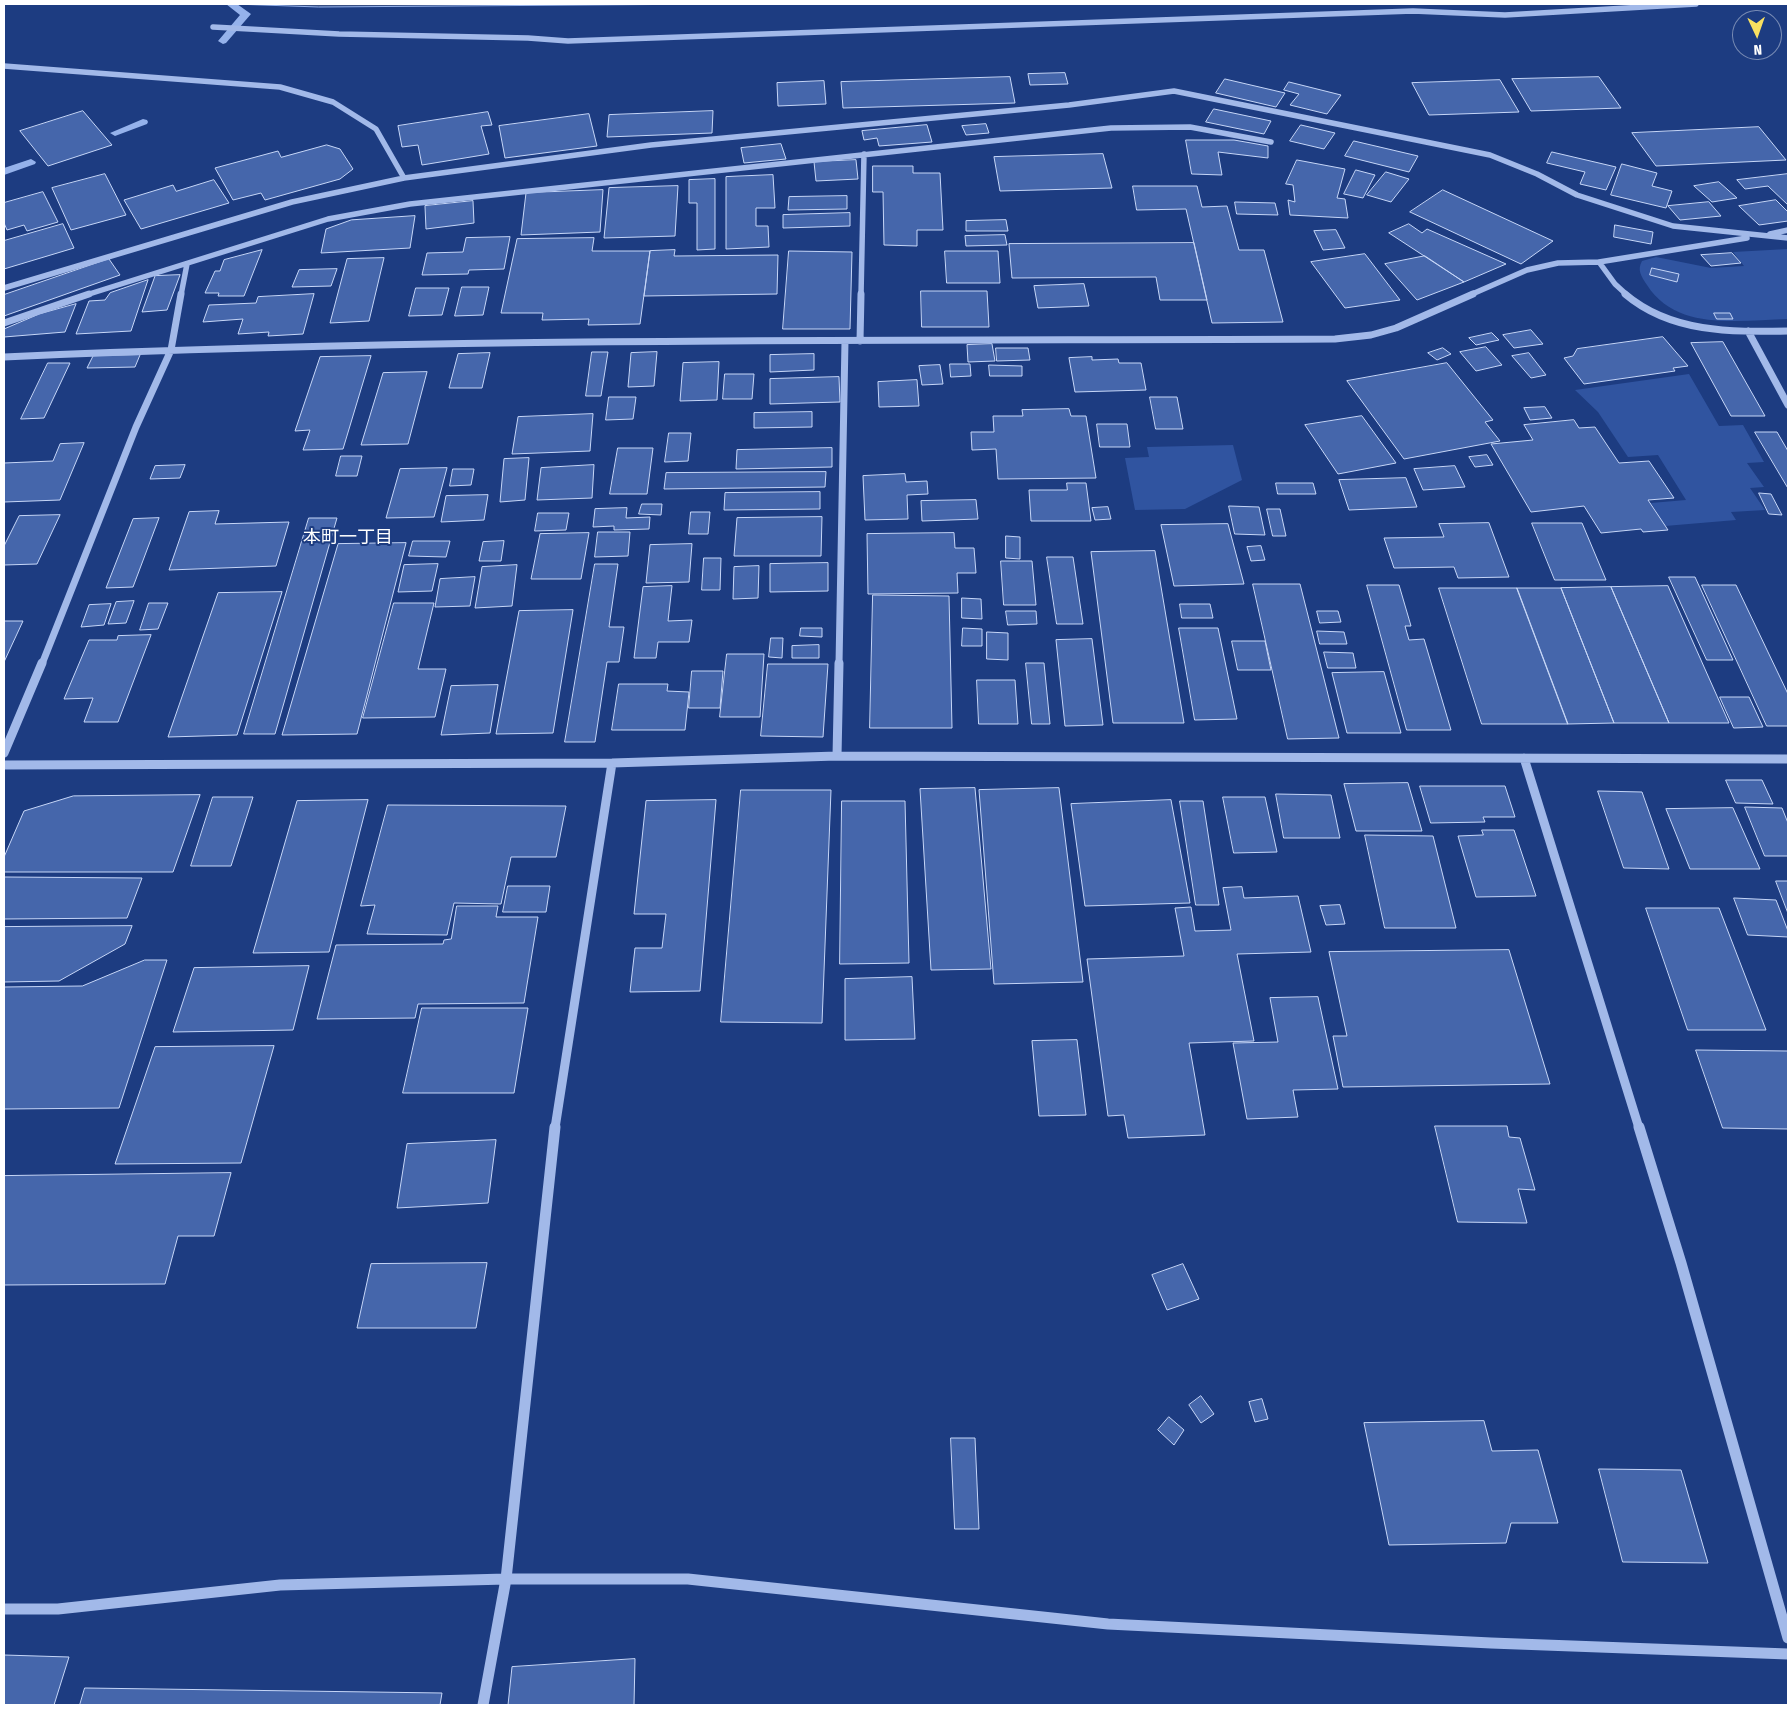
<!DOCTYPE html>
<meta charset="utf-8">
<style>
body{margin:0}
#map{position:relative;width:1792px;height:1709px;overflow:hidden;background:#1d3c81;font-family:"Fira Sans Condensed",sans-serif}
canvas{display:block}
.frame{position:absolute;inset:0;border:5px solid #fff;pointer-events:none}
.north{position:absolute;left:1732px;top:10px;width:50px;height:50px;box-sizing:border-box;background:#1d3c81;border:1px solid #778ab3;border-radius:50%;rotate:177deg;font-size:14px;font-weight:700;line-height:20px;text-align:center;color:#fff}
.north::after{content:'';display:block;margin:auto;width:18px;height:22px;background:#f9e060;clip-path:polygon(50% 0,100% 100%,50% 72%,0 100%)}
</style>
<div id="map">
<canvas width="1792" height="1709"></canvas>
<div class="frame"></div>
<div class="north">N</div>
</div>
<script>
const ctx = document.querySelector('canvas').getContext('2d');
ctx.lineJoin = 'round';
function paint(path, color) { ctx.fillStyle = color; ctx.fill(path, 'evenodd'); }
function strokePath(path, color, width, dash) { ctx.strokeStyle = color; ctx.lineWidth = width; ctx.lineCap = dash ? 'butt' : 'round'; ctx.setLineDash(dash || []); ctx.stroke(path); }
function write(font, color, halo, rows, align = 'center') {
  ctx.font = font + ' "Fira Sans Condensed","Noto Sans JP",sans-serif'; ctx.lineWidth = 4; ctx.setLineDash([]); ctx.textBaseline = 'middle'; ctx.strokeStyle = halo; ctx.fillStyle = color; for (const [text, x, y, turn = 0] of rows) {
    ctx.save(); ctx.translate(x, y); ctx.rotate((+turn || 0) * Math.PI / 180); ctx.textAlign = isNaN(turn) ? turn : align; if (halo) ctx.strokeText(text, 0, 0); ctx.fillText(text, 0, 0); ctx.restore();
  }
}
const green = new Path2D(`
 M1788,249V319C1740,320 1677,332 1647,285C1641,276 1637,270 1642,261L1656,257L1711,268L1744,266L1733,252Z
 M1689,374L1719,426L1743,425L1764,462L1747,463L1764,487L1750,488L1765,510L1731,512L1736,520L1665,526L1651,503L1686,500L1658,455L1628,457L1598,412L1575,390Z
 M1233,445L1242,480L1185,509L1135,510L1125,458L1149,457L1147,447Z`);
const water = new Path2D(`
 M234,4H720L319,7Z`);
const stream = new Path2D(`
 M226,4H237L251,14L226,43L223,44L218,41L240,15Z
 M143,119L147,120L148,122L147,124L115,136L110,133Z
 M31,159L36,162L35,164L4,175V168Z`);
const building = new Path2D(`
 M1065,73L1068,84L1030,85L1028,74Z
 M1010,77L1015,103L843,108L841,82Z
 M1599,77L1621,108L1531,111L1512,79Z
 M1225,79L1285,93L1276,107L1216,93Z
 M1500,80L1519,112L1429,115L1412,83Z
 M824,81L826,104L778,106L777,83Z
 M1289,82L1341,95L1327,114L1290,105L1299,94L1284,90Z
 M1214,109L1271,121L1264,134L1206,122Z
 M83,111L112,145L48,166L20,131Z
 M713,111L712,133L607,137L609,115Z
 M488,112L492,125L481,126L489,154L422,165L418,145L402,147L398,126Z
 M589,114L597,146L505,158L499,126Z
 M986,124L989,133L966,135L962,126Z
 M927,125L932,142L879,146L877,138L864,140L862,131Z
 M1301,125L1335,133L1324,149L1290,141Z
 M1759,127L1786,160L1656,166L1632,133Z
 M1186,140H1234L1268,146V158L1218,152L1222,175L1192,174Z
 M1354,141L1418,156L1409,172L1345,156Z
 M781,144L786,159L744,163L741,148Z
 M327,145L340,149L353,169L340,179L265,200L261,193L233,200L215,168L278,151L281,157Z
 M1552,152L1616,167L1606,190L1580,184L1585,172L1547,163Z
 M1103,154L1112,188L1000,191L994,157Z
 M856,160L858,179L816,181L814,162Z
 M1297,160L1345,169L1337,198L1345,199L1348,218L1290,215L1288,200L1295,202L1293,185L1286,184Z
 M1622,164L1657,173L1652,186L1672,191L1666,208L1611,195Z
 M873,166H913V173H940L943,230H917V246L884,245L883,192H873Z
 M1356,170L1375,175L1363,198L1344,194Z
 M1386,172L1409,179L1391,202L1367,195Z
 M105,174L126,215L71,230L52,188Z
 M1788,174V205L1768,186L1745,189L1737,180Z
 M773,175L775,208H756V226H768L769,247L726,249V177Z
 M715,179V249L697,250V203H689V180Z
 M214,180L229,203L141,229L124,200L173,185L176,191Z
 M1719,182L1737,198L1712,202L1694,186Z
 M678,186L675,236L604,238L609,188Z
 M1133,186H1197L1202,207L1227,206L1239,250H1264L1283,322L1212,323L1186,209L1137,210Z
 M603,190L600,232L521,235L526,193Z
 M1443,190L1553,241L1521,264L1410,212Z
 M43,192L58,222L27,231L24,225L7,230L4,223V203Z
 M847,196V209L788,210L789,197Z
 M1776,200L1788,212V221L1759,225L1739,206Z
 M473,201L474,223L426,229L425,206Z
 M1235,202L1275,203L1278,215L1237,214Z
 M1709,202L1721,216L1680,220L1668,206Z
 M850,213V226L783,228V215Z
 M415,216L410,248L321,253L326,229L351,220Z
 M1006,220L1008,231H966V221Z
 M63,224L74,248L4,269V241Z
 M1409,224L1422,233L1427,229L1506,264L1464,282L1389,233Z
 M1615,225L1653,232L1651,244L1614,237Z
 M1336,230L1345,248L1323,250L1314,231Z
 M1005,235L1007,245L966,246L965,236Z
 M510,237L504,269L469,270L468,274L422,275L427,253L463,252L466,238Z
 M594,238L592,251H650L640,324L588,325L589,319L542,320L543,313H501L517,239Z
 M1194,243L1207,300H1160L1156,277L1012,278L1009,244Z
 M262,250L244,296H218L219,293H205L215,271H220L224,260Z
 M675,250L674,256L778,255L777,294L644,296L650,251Z
 M789,251L852,252L850,329H783Z
 M945,251H998L1000,283H947Z
 M1732,253L1741,263L1711,266L1701,255Z
 M1365,254L1400,300L1345,308L1311,262Z
 M1425,256L1464,282L1417,300L1385,264Z
 M384,258L369,321L330,323L347,259Z
 M109,259L120,275L4,316V295Z
 M1652,268L1679,274L1677,282L1650,275Z
 M337,269L331,286L292,287L299,270Z
 M180,275L167,310L142,312L155,276Z
 M148,280L131,331L76,334L89,301L105,300L110,293Z
 M1084,284L1089,306L1038,308L1034,286Z
 M462,287H489L483,315L455,316Z
 M416,288H449L442,315L409,316Z
 M921,291H987L989,327H922Z
 M314,294L303,334L268,336L269,332L238,334L243,319L203,322L209,305L256,303L258,297Z
 M76,304L65,332L4,337V329L39,314Z
 M1714,313H1730L1733,319H1717Z
 M1531,330L1543,344L1514,348L1503,335Z
 M1492,333L1499,340L1476,345L1469,338Z
 M1663,337L1688,366L1673,368L1675,371L1584,384L1564,358L1573,356L1577,349Z
 M1723,342L1765,416H1731L1691,343Z
 M992,344L995,361L968,362L967,345Z
 M1486,347L1502,365L1476,371L1460,352Z
 M996,348H1028L1030,360L997,361Z
 M1443,348L1451,354L1437,360L1428,353Z
 M592,352H608L601,396H586Z
 M657,352L654,386L628,387L631,353Z
 M490,353L482,388H449L458,354Z
 M1529,353L1546,375L1531,378L1512,356Z
 M814,354V370L770,372V355Z
 M140,355L135,367L87,368L93,356Z
 M371,356L343,449L303,450L310,430L295,431L320,357Z
 M1092,357V360L1118,359L1119,363H1141L1146,390L1075,392L1069,358Z
 M719,362L717,400L680,401L683,363Z
 M48,363H70L44,418L21,419Z
 M1447,363L1493,420L1485,422L1500,441L1404,459L1347,381Z
 M950,364H970L971,376L951,377Z
 M940,365L943,384L922,385L919,366Z
 M989,365L1022,366V376H990Z
 M427,372L408,444L361,445L383,373Z
 M725,374H754L752,399H723Z
 M839,377L840,402L770,404V379Z
 M917,380L919,406L879,407L878,382Z
 M609,397H636L633,419L606,420Z
 M1150,397H1177L1183,429H1156Z
 M1545,407L1552,418L1530,420L1524,408Z
 M1069,409L1071,416H1086L1096,478L998,479L996,449L972,450L971,432H994L993,416H1023L1022,410Z
 M812,412V427L754,428V413Z
 M593,414L590,451L512,454L518,417Z
 M1362,416L1396,463L1338,474L1305,425Z
 M1574,420L1579,428L1595,427L1619,463L1649,461L1674,498L1648,500L1668,530L1643,532L1641,529L1601,533L1584,506L1531,512L1491,444L1533,440L1524,425Z
 M1097,424H1127L1130,447H1100Z
 M1755,432H1777L1788,451V488Z
 M669,433H691L688,461L665,462Z
 M84,443L60,500L4,502V463L53,461L60,444Z
 M618,448H653L647,494H610Z
 M832,448V467L736,469L737,450Z
 M1487,455L1493,465L1475,467L1469,457Z
 M341,456H362L357,476H336Z
 M529,458L525,500L500,502L504,459Z
 M185,465L180,478L150,479L155,466Z
 M594,465L592,498L537,500L541,468Z
 M1455,466L1465,487L1423,490L1414,469Z
 M447,468L434,517L386,518L400,469Z
 M453,469H474L471,485L450,486Z
 M826,472L825,487L664,489L666,473Z
 M905,474L906,482L927,481L928,494L907,495L908,519L865,520L863,476Z
 M1406,478L1417,507L1349,510L1339,480Z
 M1067,483H1086L1091,521H1031L1029,490H1067Z
 M1276,483H1313L1316,494H1278Z
 M820,492V509L724,510L725,493Z
 M1759,493L1771,494L1782,515L1769,514Z
 M488,495L484,520L441,522L446,496Z
 M976,500L978,519L922,521L921,501Z
 M642,504H662L661,515L639,514Z
 M1229,506L1259,507L1265,535L1235,534Z
 M1108,507L1111,519L1095,520L1092,508Z
 M627,508L626,518L650,517L649,529L614,530V526L593,527L595,509Z
 M1267,509H1280L1286,536H1273Z
 M219,511L215,524L289,522L276,566L169,570L189,512Z
 M691,512H710L708,534H689Z
 M538,513H569L566,530L535,531Z
 M60,515L37,564L4,565V546L19,516Z
 M822,517L821,556H734L737,518Z
 M159,518L133,587L106,588L133,519Z
 M309,518H337L275,734H244Z
 M1489,523L1509,577L1458,578L1454,567L1394,568L1384,538L1444,537L1439,524Z
 M1532,523H1582L1606,580H1555Z
 M1228,524L1244,584L1174,586L1161,525Z
 M598,532H630L628,556L595,557Z
 M589,533L581,579H531L540,534Z
 M954,533L955,548H974L976,573H957L958,593L868,594L867,534Z
 M1006,536L1020,537V559L1006,558Z
 M413,541H450L446,557L409,556Z
 M504,541L501,561H479L483,542Z
 M406,543L357,734L282,735L338,544Z
 M692,544L689,582L646,583L650,545Z
 M1261,546L1265,560L1251,561L1247,547Z
 M1155,551L1184,723H1113L1091,552Z
 M1047,557H1073L1083,624H1057Z
 M704,558H721L720,590H702Z
 M1001,561H1032L1036,605H1004Z
 M828,563V591L770,592V564Z
 M438,564L432,591L398,592L404,565Z
 M595,564H618L609,627H624L619,662H607L595,742H565Z
 M517,565L512,606L475,608L482,567Z
 M759,566L758,598L733,599L734,567Z
 M475,577L470,606L435,607L440,579Z
 M1669,577H1695L1733,660H1707Z
 M1253,584H1300L1339,738L1288,739Z
 M1367,585H1399L1411,626H1405L1409,640L1424,639L1451,730H1407Z
 M1702,585H1736L1788,694V726H1767Z
 M672,586L668,621L692,620L689,642H658L656,658H634L643,587Z
 M1668,586L1729,723H1669L1611,587Z
 M1611,587L1669,723H1614L1561,588Z
 M1439,588H1517L1568,724H1482Z
 M1517,588H1561L1614,723L1568,724Z
 M282,592L237,735L168,737L218,593Z
 M873,595L949,596L952,728H870Z
 M962,598L981,599L982,619L962,618Z
 M134,601L126,623L108,624L116,602Z
 M149,603H168L158,629L140,630Z
 M394,603H434L418,669H446L435,717L363,718Z
 M111,604L104,625L81,627L89,605Z
 M1180,604H1210L1213,618H1182Z
 M573,610L553,733L496,734L519,611Z
 M1006,611H1036L1037,624L1008,625Z
 M1317,611H1338L1341,622L1320,623Z
 M4,621H23L4,662Z
 M801,628H822V637L800,636Z
 M963,628L982,629V646H962Z
 M1179,628H1218L1237,719L1195,720Z
 M1317,631L1344,632L1347,644H1320Z
 M987,632L1008,633V660L987,659Z
 M151,635L118,722H84L93,698L64,699L89,640H117L118,636Z
 M771,638H783L782,658L769,657Z
 M1092,639L1103,725L1065,726L1056,640Z
 M1232,641H1265L1271,670H1238Z
 M819,645V658H792V646Z
 M1324,652L1353,653L1356,668H1328Z
 M727,654H764L760,717H720Z
 M1026,663H1044L1050,724H1032Z
 M768,664H828L823,737L761,736Z
 M692,671H723L720,708H689Z
 M1384,672L1401,733H1347L1332,673Z
 M977,680H1015L1018,724H979Z
 M619,684H668L667,691L689,692L685,730H612Z
 M498,685L490,733L441,735L451,686Z
 M1720,697H1749L1763,727L1734,728Z
 M1726,780H1762L1773,804L1736,803Z
 M1408,783L1422,831H1356L1344,784Z
 M1420,786H1505L1515,817H1483L1485,822L1431,823Z
 M975,788L991,969L931,970L920,789Z
 M1059,788L1083,982L994,984L979,790Z
 M741,790H831L822,1023L721,1022Z
 M1598,791L1642,792L1669,869L1624,868Z
 M1276,794L1331,795L1340,838H1284Z
 M200,795L173,872H4V857L24,811L73,796Z
 M213,797H253L231,866H191Z
 M1223,797H1265L1277,852L1234,853Z
 M368,800L329,952L253,953L297,801Z
 M716,800L700,991L630,992L635,948H662L666,914H634L646,801Z
 M1171,800L1190,903L1085,906L1071,804Z
 M842,801H905L909,963L840,964Z
 M1180,801H1203L1219,905H1196Z
 M388,805L566,806L556,857H511L501,904L454,903L447,935L367,934L375,905L361,906Z
 M1745,807L1782,808L1788,823V856H1765Z
 M1733,808L1760,869H1690L1666,809Z
 M1482,830H1514L1536,896L1476,897L1458,836L1483,835Z
 M1365,835L1433,836L1456,928H1385Z
 M4,877L142,878L127,918L4,919Z
 M1776,881H1788V913Z
 M508,886H550L546,912H503Z
 M1242,887L1244,898L1298,896L1311,952L1237,954L1254,1041L1189,1043L1205,1135L1128,1138L1124,1115L1108,1116L1087,959L1184,956L1175,908L1191,907L1195,931L1231,930L1223,888Z
 M1734,898L1776,900L1788,931V937L1748,935Z
 M1340,905L1345,924L1326,925L1320,906Z
 M457,906H498L496,917H538L524,1003L418,1004L415,1018L317,1019L336,945L443,944L444,940L451,939Z
 M1646,908H1719L1766,1030H1688Z
 M132,926L125,944L59,981L4,982V927Z
 M1509,950L1550,1084L1343,1087L1333,1036H1347L1329,952Z
 M145,960H167L119,1108L4,1109V987L82,986Z
 M309,966L293,1030L173,1032L194,968Z
 M912,977L915,1039L845,1040V979Z
 M1318,997L1338,1089L1293,1090L1298,1117L1247,1119L1233,1043L1278,1042L1270,998Z
 M422,1008H528L514,1093H403Z
 M1077,1040L1086,1115L1039,1116L1032,1041Z
 M274,1046L241,1163L115,1164L155,1047Z
 M1696,1050L1788,1051V1129L1723,1128Z
 M1435,1126H1507L1509,1137L1520,1138L1535,1190L1518,1189L1527,1223L1458,1222Z
 M496,1140L488,1203L397,1208L407,1144Z
 M231,1173L214,1236H178L165,1284L4,1285V1176Z
 M487,1263L476,1328H357L371,1264Z
 M1183,1264L1199,1299L1167,1310L1152,1275Z
 M1201,1396L1214,1414L1201,1423L1189,1405Z
 M1262,1399L1268,1419L1255,1422L1249,1402Z
 M1169,1417L1184,1430L1174,1445L1158,1430Z
 M1484,1421L1492,1451L1538,1450L1558,1523H1511L1506,1543L1389,1545L1364,1423Z
 M951,1438H975L979,1529H955Z
 M1599,1469L1681,1470L1708,1563L1623,1562Z
 M4,1655L69,1657L54,1705H4Z
 M635,1659L634,1705H508L512,1667Z
 M85,1688L442,1693L440,1705H80Z`);
const minorFar3 = new Path2D(`
 M213,27L339,34L528,38L568,41L1413,11L1505,15L1696,4
 M4,66L280,87L333,102L376,129L404,178
 M1770,234L1788,230
 M1599,262L1747,238
 M4,288L292,202L404,178L651,145L1069,105L1174,91L1490,155L1537,174L1577,195L1673,226L1788,238
 M86,295L328,219L410,204L1111,128L1190,127L1271,142
 M181,295L187,264
 M861,295L864,154
 M1470,295L1527,270L1558,263L1599,262L1615,284L1627,295`);
const minorFar2 = new Path2D(`
 M1625,294C1671,333 1731,332 1788,331
 M4,323L89,294
 M1748,331L1788,405
 M860,341L861,294
 M4,357C447,337 891,341 1335,339L1371,335L1396,328L1473,294
 M42,664L136,427L171,350L181,294
 M839,664L845,341`);
const minorFar1 = new Path2D(`
 M4,753L42,663
 M837,756L839,663
 M1524,758L1639,1128
 M4,765L612,763L837,756L1788,759
 M555,1128L612,763`);
const minor = new Path2D(`
 M1639,1127L1681,1263L1788,1638
 M4,1609H58L280,1585L506,1579H688L1108,1624L1491,1643L1788,1654
 M483,1705L506,1579L555,1127`);
const neighbourhoodNames = [
 ["本町一丁目",348,538]
];
paint(green, '#3054a0');
paint(water, '#384f83');
strokePath(water, '#95b2eb', 1);
paint(stream, '#95b2eb');
paint(building, '#4566ab');
strokePath(building, '#c6d6f7', 1);
strokePath(minorFar3, '#a2b9e9', 5.5);
strokePath(minorFar2, '#a2b9e9', 7);
strokePath(minorFar1, '#a2b9e9', 9);
strokePath(minor, '#a2b9e9', 11);
write('18px', '#fff', '#1d3c81', neighbourhoodNames);
</script>
